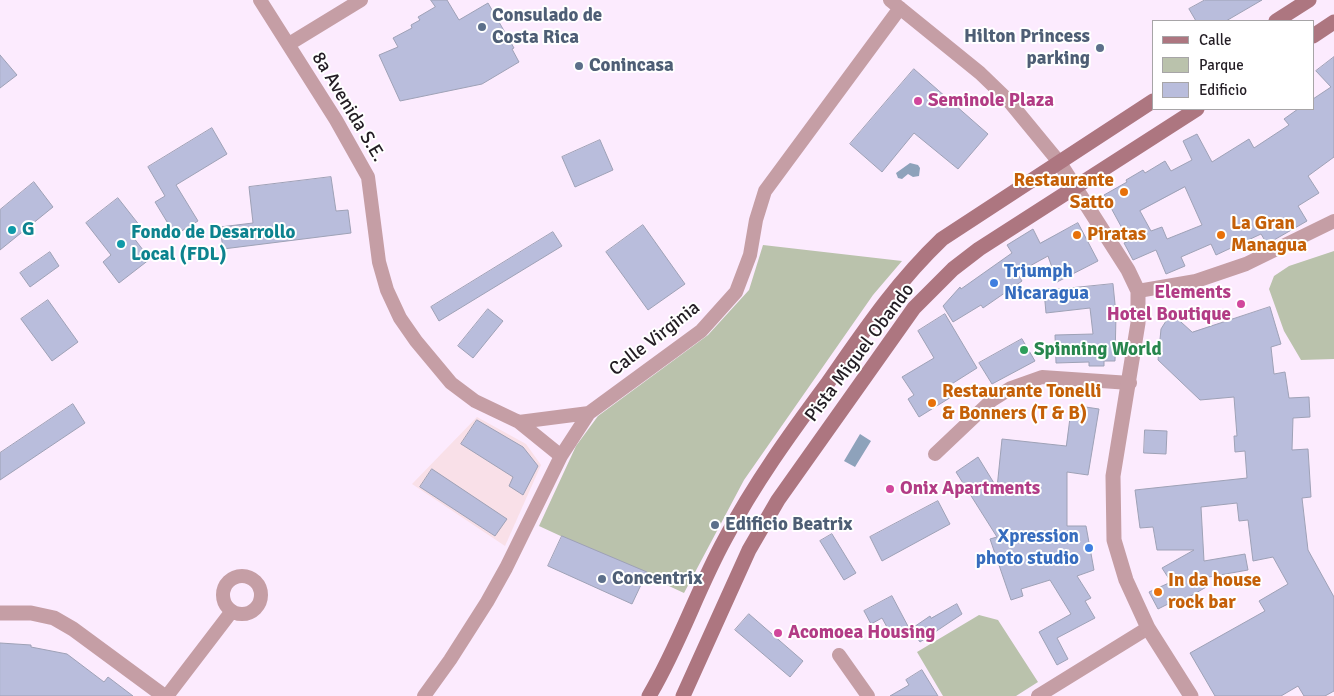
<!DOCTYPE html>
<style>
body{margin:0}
#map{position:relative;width:1334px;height:696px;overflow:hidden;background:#fcebfe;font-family:Signika,sans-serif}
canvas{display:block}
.legend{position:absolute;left:1152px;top:20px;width:162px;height:90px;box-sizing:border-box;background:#fff;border:1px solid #a7a5a7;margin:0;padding:6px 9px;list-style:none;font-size:15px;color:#231d24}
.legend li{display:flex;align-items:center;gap:10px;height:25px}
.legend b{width:25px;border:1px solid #a7a5a7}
</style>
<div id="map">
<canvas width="1334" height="696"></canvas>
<ul class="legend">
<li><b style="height:6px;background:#ad7680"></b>Calle</li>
<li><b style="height:14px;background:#bac2ac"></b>Parque</li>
<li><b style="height:14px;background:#b9bddc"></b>Edificio</li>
</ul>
</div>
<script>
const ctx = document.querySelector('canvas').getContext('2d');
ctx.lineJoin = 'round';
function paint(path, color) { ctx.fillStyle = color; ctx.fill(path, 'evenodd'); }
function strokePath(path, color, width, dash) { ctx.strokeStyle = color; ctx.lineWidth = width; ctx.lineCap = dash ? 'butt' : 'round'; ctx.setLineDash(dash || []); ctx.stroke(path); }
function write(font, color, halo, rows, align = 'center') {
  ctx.font = font + ' Signika,sans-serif'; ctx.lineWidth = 4; ctx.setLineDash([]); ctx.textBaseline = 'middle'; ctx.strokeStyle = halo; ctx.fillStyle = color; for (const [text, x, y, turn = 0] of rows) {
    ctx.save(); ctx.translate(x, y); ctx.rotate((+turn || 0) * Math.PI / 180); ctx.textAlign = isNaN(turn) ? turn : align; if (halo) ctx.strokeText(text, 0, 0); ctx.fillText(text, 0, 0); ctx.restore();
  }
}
const commercial = new Path2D(`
 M477,417L526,444L541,465L505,546L412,484Z`);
const green = new Path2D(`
 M763,245L902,261L873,295L744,480L684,593L539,526L576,446L598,416L708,335L749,290Z
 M1334,251V359L1301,360L1284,331L1269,289L1274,276L1289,266Z
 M979,615L998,620L1038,682L1016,696H943L917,652Z`);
const water = new Path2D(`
 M910,163L918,165L920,168L919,176L913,177L908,174L902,179L898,178L896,173Z
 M860,434L871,441L855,467L844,461Z`);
const building = new Path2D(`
 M431,0H447L459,20L488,3L514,48L512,49L519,62L482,84L400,101L379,55L398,47L393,38L412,28L411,25L420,20L418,17L435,7Z
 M1205,0H1262L1226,21H1196L1189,9Z
 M0,55L17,75L0,88Z
 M1334,57V157L1308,176L1319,193L1298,206L1307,221L1267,244L1261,234L1216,255L1211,244L1181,257L1185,266L1166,274L1156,250L1133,260L1124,243L1129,241L1104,195L1127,182L1126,180L1143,170L1145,173L1165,161L1171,171L1192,160L1183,141L1197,134L1212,162L1249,139L1254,148L1289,125L1284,119L1298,109H1313V99L1331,87L1316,71ZM1185,187L1202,225L1167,239L1162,227L1151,231L1140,211Z
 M914,69L988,134L958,169L914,133L882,172L850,144Z
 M212,128L227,154L176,185L198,221L175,235L155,202L165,196L148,167Z
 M600,140L613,170L575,187L562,157Z
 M331,177L336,211L348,210L351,233L223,249L220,227L253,223L249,187Z
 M34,182L53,207L0,250V210Z
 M118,198L140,226L130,233L150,259L119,283L103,262L111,255L86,223Z
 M1078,223L1098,261L1057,282L1048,256L1017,273L1022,281L983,308L981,305L953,322L943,306L960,287L961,289L1012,253L1007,245L1033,229L1040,243Z
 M643,225L685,284L648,310L606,252Z
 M553,232L562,246L439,321L431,307Z
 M50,252L59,266L30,287L20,273Z
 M1113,284L1116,314L1115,361H1104V366H1089V362L1056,363L1055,335L1093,334L1090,308L1046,313L1044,291Z
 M48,300L78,342L52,361L21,319Z
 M1270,307L1281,344L1271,347L1274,374L1285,372L1289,398L1309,397L1310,417L1293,418L1292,450L1308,449L1311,497L1302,498L1308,550L1334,597V691L1325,696H1304L1298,686L1281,696H1215L1190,653L1265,611L1259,601L1288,584L1273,557L1253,561L1248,520L1239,521L1237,503L1201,507L1204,561L1245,554L1248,570L1203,578L1208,586L1182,601L1180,598L1158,609L1149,592L1171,582L1162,568L1194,550H1157L1153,527L1140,528L1135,490L1247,478L1245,451L1235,452L1234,436H1237L1234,397L1200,400L1158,360L1161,329L1171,313L1192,332Z
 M488,309L503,321L473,358L458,346Z
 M945,314L977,368L950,385L956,394L919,417L908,399L914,395L902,377L934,358L918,331Z
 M1022,339L1035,361L992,384L979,363Z
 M73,404L85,423L0,480V453Z
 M1072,405L1099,409L1088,475L1067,472V526H1086L1094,570L1077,576L1091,598L1085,601L1095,618L1057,638L1068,659L1057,665L1039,632L1071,614L1050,580L1021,589L1023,596L1011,600L990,539L997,537L956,472L978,457L997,488L1002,439L1066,446Z
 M477,420L523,447L538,466L523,495L509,486L513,477L461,444Z
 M1145,430L1167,431L1166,454L1144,453Z
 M432,469L507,519L495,536L420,487Z
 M938,501L950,524L882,561L870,537Z
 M832,534L856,573L844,580L820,541Z
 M562,536L647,572L632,604L548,566Z
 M892,596L910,630L893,638L882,618L871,624L864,611Z
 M957,604L962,614L920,642L911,629L930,616L931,618Z
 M749,614L803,661L790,677L735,630Z
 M0,643L31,645V647L67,654L104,682L108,677L133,696H0Z
 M922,670L938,696H890L909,685L906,680Z`);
const minor = new Path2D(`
 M260,0L336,120L368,177L379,262L387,290L400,318L416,341L451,383L475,401L519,422L561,456
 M890,0L980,73L1008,100L1059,162
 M289,44L361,0
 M1138,291L1196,281L1246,264L1334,221
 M519,422L589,413
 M935,454L992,400L1011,388L1042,377L1130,383
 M223 595a19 19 0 1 1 38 0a19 19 0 1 1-38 0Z
 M839,655L868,696
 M167,696L232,611
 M424,696L450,660L487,602L506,568L561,456L589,413L701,331L736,292L750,255L756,220L765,191L900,8
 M1038,696L1148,628`);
const tertiary = new Path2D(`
 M1059,162L1128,270L1138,291V323L1113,476L1114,540L1126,580L1148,628L1191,696
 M0,613H31L54,618L73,629L164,696`);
const secondary = new Path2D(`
 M1276,21L1309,0
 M1313,36L1334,22
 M649,696C679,646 697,590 725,539C754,484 790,434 827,384C864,331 895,284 942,239L1153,101
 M683,696L749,550L778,500L914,308L953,269L979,249L1197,109`);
const markers = [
 [482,27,5,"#5c6f8a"],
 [1100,48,5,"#5c6f8a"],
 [579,66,5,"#5c6f8a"],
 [918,101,5,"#d1479c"],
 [1124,192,5,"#e8710a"],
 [12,230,5,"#0f9aa8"],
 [1077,235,5,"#e8710a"],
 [1221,235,5,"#e8710a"],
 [121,244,5,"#0f9aa8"],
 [994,283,5,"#3f7fe0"],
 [1241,304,5,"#d1479c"],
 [1024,350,5,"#2e9e5b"],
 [932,403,5,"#e8710a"],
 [890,489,5,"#d1479c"],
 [715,525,5,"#5c6f8a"],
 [1089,548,5,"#3f7fe0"],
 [602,579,5,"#5c6f8a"],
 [1158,592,5,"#e8710a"],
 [778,633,5,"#d1479c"]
];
const serviceNames = [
 ["Consulado de",492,16],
 ["Costa Rica",492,38],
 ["Hilton Princess",1090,37,"right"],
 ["parking",1090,59,"right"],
 ["Conincasa",589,66],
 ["Edificio Beatrix",725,525],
 ["Concentrix",612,579]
];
const hotelNames = [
 ["Seminole Plaza",928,101],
 ["Elements",1231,293,"right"],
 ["Hotel Boutique",1231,315,"right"],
 ["Onix Apartments",900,489],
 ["Acomoea Housing",788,633]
];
const streetNames = [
 ["8a Avenida S.E.",348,107,59],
 ["Calle Virginia",655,339,-38],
 ["Pista Miguel Obando",860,353,-53]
];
const foodNames = [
 ["Restaurante",1114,181,"right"],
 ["Satto",1114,203,"right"],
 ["La Gran",1231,224],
 ["Managua",1231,246],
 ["Piratas",1087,235],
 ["Restaurante Tonelli",942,392],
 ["& Bonners (T & B)",942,414],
 ["In da house",1168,581],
 ["rock bar",1168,603]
];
const cultureNames = [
 ["G",22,230],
 ["Fondo de Desarrollo",131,233],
 ["Local (FDL)",131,255]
];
const shopNames = [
 ["Triumph",1004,272],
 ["Nicaragua",1004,294],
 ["Xpression",1079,537,"right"],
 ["photo studio",1079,559,"right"]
];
const leisureNames = [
 ["Spinning World",1034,350]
];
paint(commercial, '#f9e0e8');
paint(green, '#bac2ac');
paint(water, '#8ea2bb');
paint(building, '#b9bddc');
strokePath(building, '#9ea1b6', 1);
strokePath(minor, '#c59ea5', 14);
strokePath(tertiary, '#c59ea5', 15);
strokePath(secondary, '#ad7680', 15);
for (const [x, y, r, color] of markers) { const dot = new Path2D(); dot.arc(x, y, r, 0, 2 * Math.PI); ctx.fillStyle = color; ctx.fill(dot); strokePath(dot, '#fff', 2); }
write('bold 19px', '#4e5e75', '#fff', serviceNames, 'left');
write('bold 19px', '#b23c85', '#fff', hotelNames, 'left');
write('19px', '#231d24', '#fff', streetNames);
write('bold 19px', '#c56008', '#fff', foodNames, 'left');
write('bold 19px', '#0d838f', '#fff', cultureNames, 'left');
write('bold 19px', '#366cbe', '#fff', shopNames, 'left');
write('bold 19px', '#27864d', '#fff', leisureNames, 'left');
</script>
